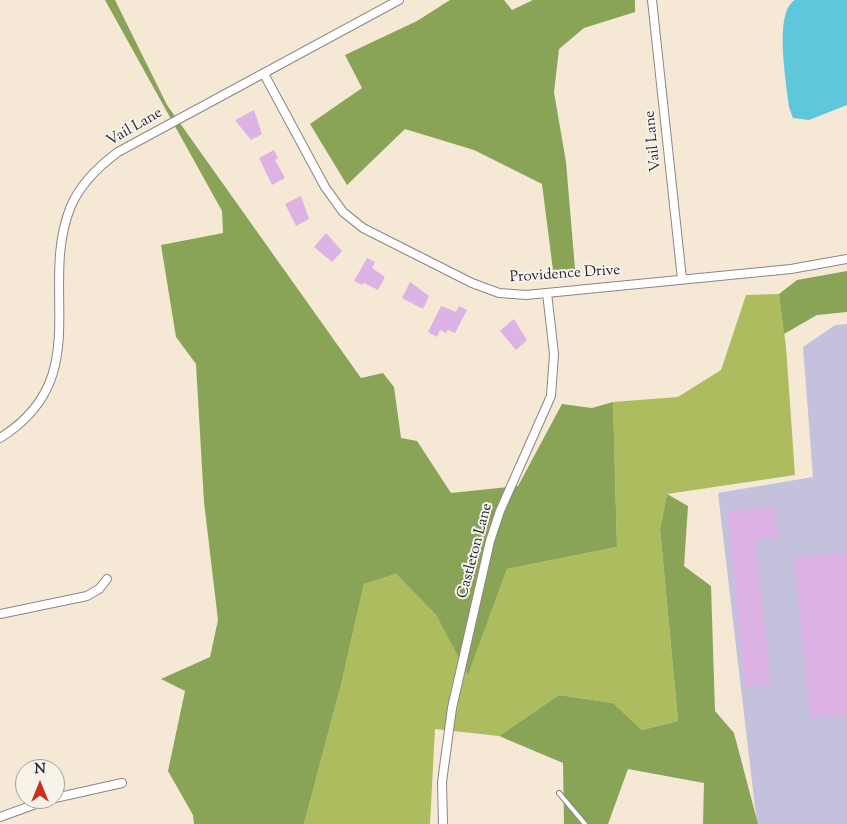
<!DOCTYPE html>
<style>
body{margin:0}
#map{position:relative;width:847px;height:824px;overflow:hidden;background:#f5e8d5;font-family:"Sorts Mill Goudy",serif}
canvas{display:block}
.north{position:absolute;left:15px;top:759px;width:50px;height:50px;box-sizing:border-box;background:#f7f3e8;border:1px solid #a29fa3;border-radius:50%;rotate:0deg;font-size:14px;font-weight:700;line-height:20px;text-align:center;color:#22223b}
.north::after{content:'';display:block;margin:auto;width:18px;height:22px;background:#c8321e;clip-path:polygon(50% 0,100% 100%,50% 72%,0 100%)}
</style>
<div id="map">
<canvas width="847" height="824"></canvas>
<div class="north">N</div>
</div>
<script>
const ctx = document.querySelector('canvas').getContext('2d');
ctx.lineJoin = 'round';
function paint(path, color) { ctx.fillStyle = color; ctx.fill(path, 'evenodd'); }
function strokePath(path, color, width, dash) { ctx.strokeStyle = color; ctx.lineWidth = width; ctx.lineCap = dash ? 'butt' : 'round'; ctx.setLineDash(dash || []); ctx.stroke(path); }
function write(font, color, halo, rows, align = 'center') {
  ctx.font = font + ' "Sorts Mill Goudy",serif'; ctx.lineWidth = 4; ctx.setLineDash([]); ctx.textBaseline = 'middle'; ctx.strokeStyle = halo; ctx.fillStyle = color; for (const [text, x, y, turn = 0] of rows) {
    ctx.save(); ctx.translate(x, y); ctx.rotate((+turn || 0) * Math.PI / 180); ctx.textAlign = isNaN(turn) ? turn : align; if (halo) ctx.strokeText(text, 0, 0); ctx.fillText(text, 0, 0); ctx.restore();
  }
}
const industrial = new Path2D(`
 M847,324V824H757L718,493L813,477L803,347L835,325Z`);
const green = new Path2D(`
 M779,294L786,347L795,475L667,494L660,529L678,721L642,730L613,703L559,695L499,736L435,729L430,824H304L341,685L364,584L396,574L436,615L468,674L507,569L617,547L613,402L678,397L721,370L746,295Z`);
const forest = new Path2D(`
 M105,0H115L167,105L361,378L383,373L394,387L401,438L417,441L451,493L518,486L562,404L592,408L613,402L617,547L507,569L468,675L436,615L396,574L364,584L341,685L304,824H194L193,815L168,771L185,691L161,679L210,657L218,620L204,502L196,364L176,337L161,245L223,233L222,211Z
 M450,0H504L512,10L533,0H635V12L584,28L559,49L554,92L566,162L575,269L553,270L542,184L474,150L405,129L347,185L310,124L362,88L345,55L417,21Z
 M847,271V312L817,315L784,334L779,294L797,280Z
 M667,494L688,506L684,566L711,586L715,711L734,733L758,824H703L704,783L628,769L608,824H564L563,763L499,736L559,695L613,703L642,730L678,721L660,529Z`);
const water = new Path2D(`
 M847,0V105L809,120L793,118L789,107C787,85 773,12 795,0Z`);
const building = new Path2D(`
 M254,110L262,134L251,140L235,120Z
 M274,150L278,158L275,160L285,178L272,185L259,158Z
 M301,196L309,219L296,226L285,204Z
 M326,233L342,251L332,262L314,247Z
 M367,258L375,262L372,268L385,277L378,290L364,283L362,285L354,281Z
 M410,282L429,296L423,309L402,298Z
 M441,306L456,312L459,306L467,310L455,333L448,330L446,333L440,330L437,337L428,332Z
 M514,319L527,340L516,350L500,331Z
 M775,506L778,538L756,540L771,684L745,687L727,511Z
 M847,553V715L810,718L794,557Z`);
const lane = new Path2D(`
 M559,793L585,824`);
const street = new Path2D(`
 M652,0L682,279
 M264,74L325,187L343,212L363,228L472,283L499,293L526,295L791,269L847,259
 M0,438C97,378 37,288 71,206C81,183 99,166 118,152L399,0
 M0,614L87,596L99,589L107,579
 M55,798L122,783
 M0,817L50,799
 M443,824L442,782L452,708L490,541L500,511L551,396L554,354L547,293`);
const streetNames = [
 ["Vail Lane",135,128,-30],
 ["Vail Lane",654,141,-96],
 ["Providence Drive",565,275,-4],
 ["Castleton Lane",476,551,-75]
];
paint(industrial, '#c3c1db');
paint(green, '#acbc5f');
paint(forest, '#89a456');
paint(water, '#5fc7dc');
paint(building, '#ddb2e4');
strokePath(lane, '#8c8588', 6);
strokePath(street, '#8c8588', 10);
strokePath(lane, '#fff', 4);
strokePath(street, '#fff', 8);
write('15px', '#22223b', '#f7f3e8', streetNames);
</script>
